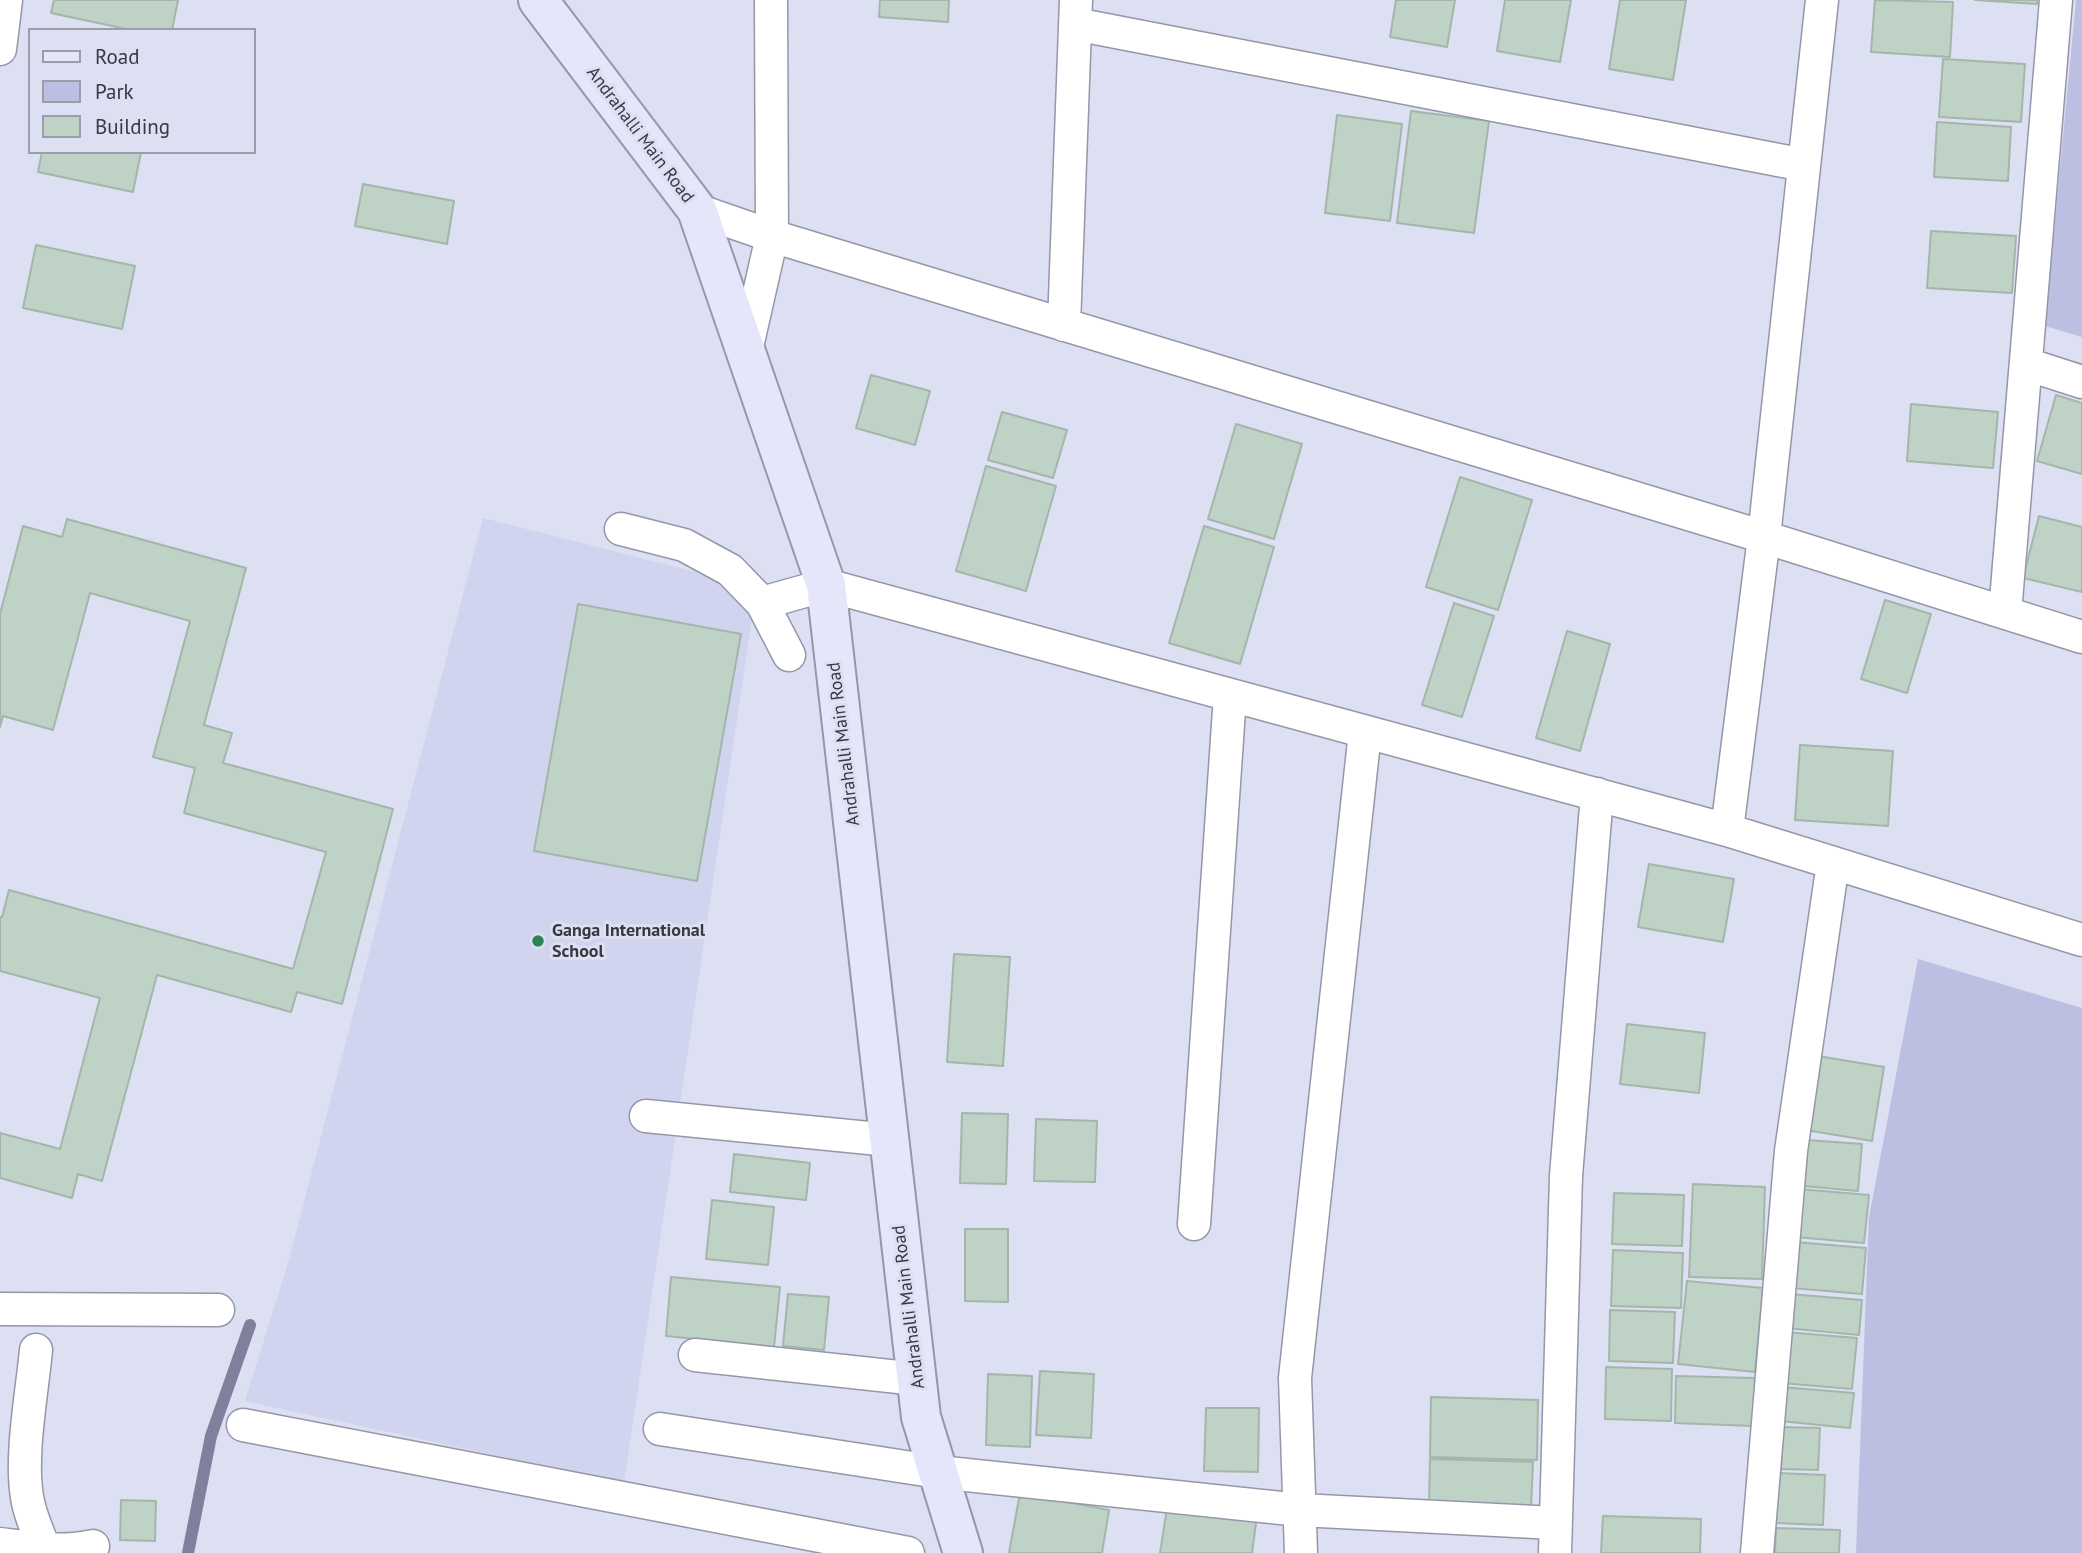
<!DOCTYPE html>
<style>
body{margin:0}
#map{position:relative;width:2082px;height:1553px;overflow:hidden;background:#dddff2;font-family:"PT Sans",sans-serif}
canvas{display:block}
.legend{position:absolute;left:28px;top:28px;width:228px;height:126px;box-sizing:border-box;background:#dddff2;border:2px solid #9b9dab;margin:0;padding:9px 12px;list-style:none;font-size:21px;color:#383940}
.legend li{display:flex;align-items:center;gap:14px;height:35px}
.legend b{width:35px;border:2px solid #9b9dab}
</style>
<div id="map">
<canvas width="2082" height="1553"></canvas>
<ul class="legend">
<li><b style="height:9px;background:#e6e6fa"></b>Road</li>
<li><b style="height:19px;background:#bdbfe2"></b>Park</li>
<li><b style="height:19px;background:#bfd2c6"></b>Building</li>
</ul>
</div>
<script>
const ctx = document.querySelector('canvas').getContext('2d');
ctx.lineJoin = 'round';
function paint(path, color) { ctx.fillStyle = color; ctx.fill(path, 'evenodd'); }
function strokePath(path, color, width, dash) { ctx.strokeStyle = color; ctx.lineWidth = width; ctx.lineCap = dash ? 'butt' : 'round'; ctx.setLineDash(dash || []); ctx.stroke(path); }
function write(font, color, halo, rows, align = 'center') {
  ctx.font = font + ' "PT Sans",sans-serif'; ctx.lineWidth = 6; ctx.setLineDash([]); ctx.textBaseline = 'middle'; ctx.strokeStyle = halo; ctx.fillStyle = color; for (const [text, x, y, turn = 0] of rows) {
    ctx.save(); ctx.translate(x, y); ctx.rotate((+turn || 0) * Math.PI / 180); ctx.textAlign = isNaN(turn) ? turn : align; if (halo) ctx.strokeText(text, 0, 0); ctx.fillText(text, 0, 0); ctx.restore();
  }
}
const built = new Path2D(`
 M483,518L724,579L752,618L624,1483L245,1401L288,1263Z`);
const green = new Path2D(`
 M2076,0H2082V337L2045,326Z
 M1918,959L2082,1008V1553H1856L1869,1217Z`);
const stream = new Path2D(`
 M188,1553L211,1436L250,1325`);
const building = new Path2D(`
 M54,0H178L172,30H131L51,13Z
 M880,0H949L948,22L879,17Z
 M1396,0H1455L1447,47L1390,37Z
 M1505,0H1571L1560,62L1497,51Z
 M1620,0H1686L1673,80L1609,69Z
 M1875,0L1953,2L1950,57L1871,52Z
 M1975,0H2037V4Z
 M1943,59L2025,64L2021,122L1939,117Z
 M1411,111L1489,121L1474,233L1397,223Z
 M1337,115L1402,124L1390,221L1325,213Z
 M1937,122L2011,127L2008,181L1934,177Z
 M42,152H141L133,192L38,172Z
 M363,184L454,201L447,244L355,226Z
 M1931,231L2016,236L2012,293L1927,288Z
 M36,245L135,266L122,329L23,308Z
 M871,375L930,391L915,445L856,428Z
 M2056,395L2082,403V474L2037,461Z
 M1911,404L1998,412L1993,468L1907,461Z
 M1002,412L1067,430L1053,478L988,460Z
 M1236,424L1302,444L1274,539L1208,519Z
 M986,466L1056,486L1026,591L956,571Z
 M1460,477L1532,500L1498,610L1426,587Z
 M2039,516L2082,527V592L2023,578Z
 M67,519L246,568L204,725L232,733L223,763L393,809L342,1004L297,992L291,1012L157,975L102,1181L78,1174L72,1198L0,1178V1133L60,1149L100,998L0,971V917H2L9,890L293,969L326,852L184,813L195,768L153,757L190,621L90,593L53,730L3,716L0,727V614L23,526L62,537Z
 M1204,526L1274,547L1240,664L1169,643Z
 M1885,600L1931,614L1907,693L1861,679Z
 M1454,603L1494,616L1462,717L1422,705Z
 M578,604L741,634L697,881L534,851Z
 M1567,631L1610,644L1580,751L1536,738Z
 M1800,745L1893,751L1888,826L1795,820Z
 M1649,864L1734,879L1723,942L1638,927Z
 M954,954L1010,957L1003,1066L947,1062Z
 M1627,1024L1705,1033L1699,1093L1620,1084Z
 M1818,1056L1884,1067L1872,1141L1806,1130Z
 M962,1113L1008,1114L1006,1184L960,1183Z
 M1036,1119L1097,1121L1095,1182L1034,1181Z
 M1807,1140L1862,1144L1858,1191L1803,1186Z
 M734,1154L810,1163L806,1200L730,1192Z
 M1693,1184L1765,1187L1762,1279L1689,1277Z
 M1799,1189L1869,1195L1864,1243L1795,1237Z
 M1614,1193L1684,1195L1682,1246L1612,1244Z
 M712,1200L774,1207L768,1265L706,1259Z
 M965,1229H1008V1302L965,1301Z
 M1795,1242L1866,1248L1862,1294L1792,1288Z
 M1613,1250L1683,1253L1681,1308L1611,1306Z
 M671,1277L780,1287L774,1347L666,1336Z
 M1687,1281L1763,1288L1755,1372L1678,1364Z
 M788,1294L829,1297L824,1350L783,1346Z
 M1789,1294L1862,1300L1859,1335L1786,1328Z
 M1610,1310L1675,1312L1673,1363L1609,1361Z
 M1785,1332L1857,1338L1852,1389L1781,1383Z
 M1606,1367L1672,1369L1671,1421L1605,1419Z
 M1040,1371L1094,1374L1091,1438L1036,1435Z
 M988,1374L1032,1376L1030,1447L986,1445Z
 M1676,1376L1755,1378L1753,1426L1675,1423Z
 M1782,1387L1854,1393L1850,1428L1780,1421Z
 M1431,1397L1538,1400L1537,1460L1430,1457Z
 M1206,1408H1259L1258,1472L1204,1471Z
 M1783,1427L1820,1428L1818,1470L1781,1469Z
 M1430,1459L1533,1462L1531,1508L1429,1505Z
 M1778,1473L1825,1475L1823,1525L1776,1523Z
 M1020,1493L1109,1510L1102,1553H1009Z
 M121,1500L156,1501L155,1541L120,1540Z
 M1168,1502L1257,1516L1252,1553H1160Z
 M1603,1516L1701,1519L1700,1553H1601Z
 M1776,1528L1840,1530L1839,1553H1775Z`);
const street = new Path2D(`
 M1075,24L1804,165
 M0,49L6,0
 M697,210L772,236L1764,537L2082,637
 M1064,325L1076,0
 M746,351L772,236L771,0
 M2026,364L2082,382
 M621,529L684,545L730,570L762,603L789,655
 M762,603L826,585L1727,830L2082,940
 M2005,613L2056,0
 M1727,830L1764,537L1822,0
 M646,1116L889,1140
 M1194,1224L1230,695
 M0,1309L218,1310
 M36,1350C32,1393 20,1455 27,1497C30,1517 39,1534 46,1553
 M695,1355L917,1379
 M243,1425L908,1553
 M660,1429L938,1472L1300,1510L1555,1523
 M0,1544C32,1548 62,1553 93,1546
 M1301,1553L1295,1378L1365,732
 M1555,1553L1566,1176L1597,794
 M1757,1553L1791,1151L1833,863`);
const secondary = new Path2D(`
 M538,0L697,210L826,585L921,1417L963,1553`);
const markers = [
 [538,941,7,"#2d8458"]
];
const streetNames = [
 ["Andrahalli Main Road",640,135,53],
 ["Andrahalli Main Road",844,744,-97],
 ["Andrahalli Main Road",909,1307,-97]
];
const poiNames = [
 ["Ganga International",552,931],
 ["School",552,952]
];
paint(built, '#d1d4ee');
paint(green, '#bdbfe2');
strokePath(stream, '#7e809c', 12);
paint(building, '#bfd2c6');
strokePath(building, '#a4b6ab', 2);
strokePath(street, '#9597a9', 35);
strokePath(secondary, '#9597a9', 42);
strokePath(street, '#fff', 32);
strokePath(secondary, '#e6e6fa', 38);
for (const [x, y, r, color] of markers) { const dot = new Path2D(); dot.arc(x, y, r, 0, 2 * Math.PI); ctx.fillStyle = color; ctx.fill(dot); strokePath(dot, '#dddff2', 2.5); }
write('18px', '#383940', '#dddff2', streetNames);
write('bold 18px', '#383940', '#dddff2', poiNames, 'left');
</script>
